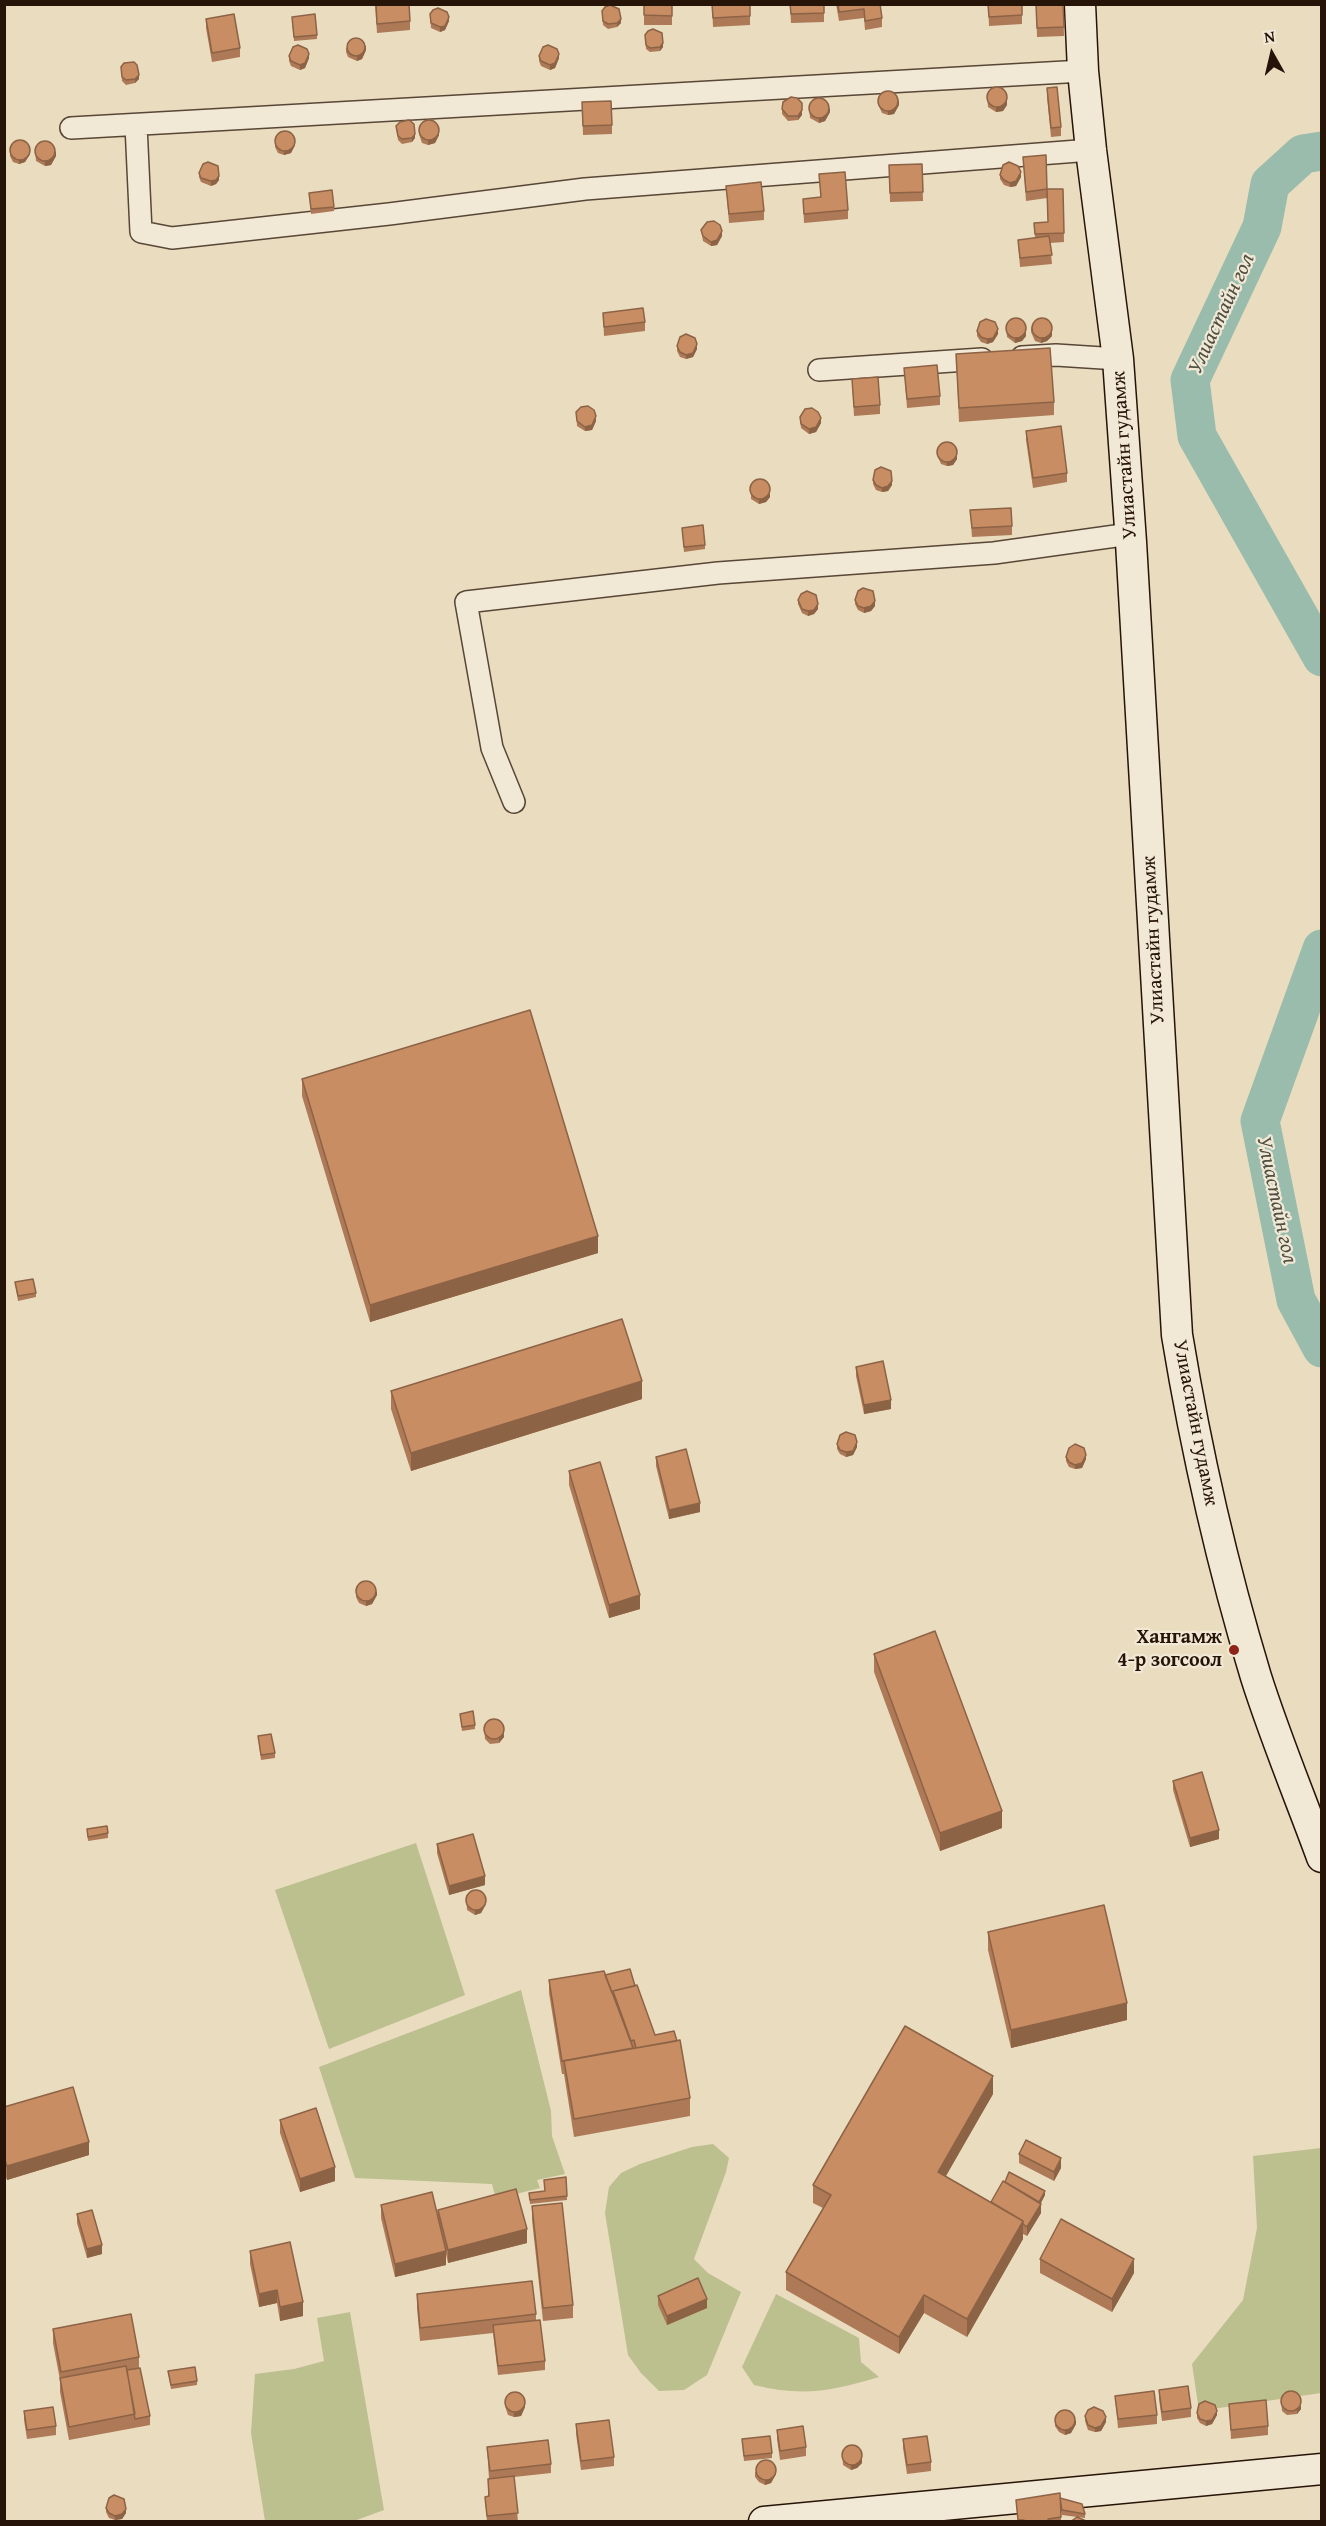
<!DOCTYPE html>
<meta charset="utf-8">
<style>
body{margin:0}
#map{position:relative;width:1326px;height:2526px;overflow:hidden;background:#eadcbf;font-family:"Gentium Book Plus",serif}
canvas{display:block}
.frame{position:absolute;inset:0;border:6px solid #271409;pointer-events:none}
.north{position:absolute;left:1242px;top:24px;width:60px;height:60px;-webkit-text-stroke:4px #f1e8d5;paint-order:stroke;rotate:352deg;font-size:16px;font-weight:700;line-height:24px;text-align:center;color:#271409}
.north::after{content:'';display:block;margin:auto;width:21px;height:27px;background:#271409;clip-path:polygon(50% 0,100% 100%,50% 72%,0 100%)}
</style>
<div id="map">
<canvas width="1326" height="2526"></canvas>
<div class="frame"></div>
<div class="north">N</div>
</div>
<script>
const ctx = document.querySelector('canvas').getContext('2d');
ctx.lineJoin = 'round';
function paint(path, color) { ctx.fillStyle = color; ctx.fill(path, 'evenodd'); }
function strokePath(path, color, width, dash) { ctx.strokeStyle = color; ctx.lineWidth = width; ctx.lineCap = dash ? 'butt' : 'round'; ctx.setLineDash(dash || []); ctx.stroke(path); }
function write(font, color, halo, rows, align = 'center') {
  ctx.font = font + ' "Gentium Book Plus",serif'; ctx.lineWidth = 4.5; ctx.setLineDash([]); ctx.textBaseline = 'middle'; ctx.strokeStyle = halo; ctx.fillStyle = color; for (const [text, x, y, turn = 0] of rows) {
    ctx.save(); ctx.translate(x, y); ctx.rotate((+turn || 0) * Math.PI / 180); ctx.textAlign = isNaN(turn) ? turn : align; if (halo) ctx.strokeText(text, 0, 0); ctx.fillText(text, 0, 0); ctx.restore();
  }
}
const green = new Path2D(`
 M416,1843L465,1995L329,2049L275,1890Z
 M521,1990L551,2111L552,2136L565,2174L537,2180L540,2188L496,2199L492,2184L355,2178L319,2067Z
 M713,2144L729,2158L726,2172L694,2259L708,2273L741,2292L707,2375L684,2390L659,2391L641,2373L628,2355L605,2213L609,2187L621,2173L640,2164L692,2147Z
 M1321,2148V2393L1199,2411L1192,2364L1243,2300L1257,2228L1253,2156Z
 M776,2294L859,2338L861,2362L879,2377C831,2391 804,2397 754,2385L742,2367Z
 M350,2312L384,2510L354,2521H265L251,2433L255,2374L294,2369L324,2361L317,2318Z`);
const river = new Path2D(`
 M1322,151L1303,154L1270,184L1262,227L1190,380L1197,436L1322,657
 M1322,949L1260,1121L1296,1300L1322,1348`);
const street = new Path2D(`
 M136,125L141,232L172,238L389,214L585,189L1091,150
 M71,128L1083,71
 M1022,357L1056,355L1118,359
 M819,370L982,359
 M514,802L492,748L466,602L718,573L994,553L1130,534`);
const secondary = new Path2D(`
 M1080,4L1083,71L1091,150L1118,359L1131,542L1177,1335C1196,1450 1222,1565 1256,1677C1275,1737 1300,1797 1322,1857
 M764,2522L1322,2469`);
const wall = new Path2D(`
 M375,4L410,21V30L377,33Z
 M644,4H672V25H644Z
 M712,4H750V25L713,27Z
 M790,4H824V22L791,23Z
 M836,4H880L882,18V27L865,30L864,18L839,21Z
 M988,4H1022V24L989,26Z
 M1036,4H1063L1064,36L1037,37Z
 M602,11L621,23L617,27L608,29L603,25Z
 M430,14L449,21L445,30L440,32L431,28Z
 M206,19L240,48V57L212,62L206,28Z
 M292,21L317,35V39L294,41Z
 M645,35L663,47L660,51L650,52L646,49Z
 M346,48L366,50L362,59L357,61L348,57L346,52Z
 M289,56L309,58L305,68L300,70L291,66L289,61Z
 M539,56L559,58L555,68L550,70L541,66L539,61Z
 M121,67L139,79L135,83L126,85L122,81Z
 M1047,88L1061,127V136L1051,137L1047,97Z
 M987,96L1007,105L1003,111L996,112L988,107Z
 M878,99L899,105L894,114L888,115L882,113L878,104Z
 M582,102L612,125V134L583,135Z
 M809,107L830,112L825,121L819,123L810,118Z
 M782,109L802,115L798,120L788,121L782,114Z
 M396,126L415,138L412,142L402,144L398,140Z
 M419,129L439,135L435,143L428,145L422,143L419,134Z
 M275,142L295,145L291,153L284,155L278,153L275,147Z
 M35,150L56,156L51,165L45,166L36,161Z
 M10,151L30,154L25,162L19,164L13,162L10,156Z
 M1023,157L1047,189H1063L1064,242L1050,243L1052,264L1020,267L1018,240L1035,238L1034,223L1048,222L1047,198L1026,201Z
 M922,164L923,201L890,202L889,165Z
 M199,173L219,180L216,184L211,186L201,182L199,177Z
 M819,174L848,210V219L804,223L803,199L821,197Z
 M1000,175L1021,177L1016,186L1010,187L1004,185L1000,179Z
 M726,186L764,211V220L729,223Z
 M309,193L334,207V211L311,214Z
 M701,230L722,236L717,245L711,246L703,241Z
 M603,313L645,322V331L604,336Z
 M1006,327L1026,336L1022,341L1015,343L1007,337Z
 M1031,327L1052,336L1047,341L1041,343L1035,341L1031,332Z
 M977,331L998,334L993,342L987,344L981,342L977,336Z
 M677,346L697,349L693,357L686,359L680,357L677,351Z
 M956,354L1054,402V415L959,422Z
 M904,368L940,396V405L907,408Z
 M852,379L880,405V414L854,416Z
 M576,412L596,421L592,430L585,431L577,426Z
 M800,417L821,423L816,432L809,434L801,428Z
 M1026,431L1067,473V482L1033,488L1026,440Z
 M937,450L957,459L953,465L947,466L941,464L937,455Z
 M873,480L892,485L888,491L882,492L876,490L873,484Z
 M751,485L770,497L766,502L759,504L751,499Z
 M970,510L1012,526V535L972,537Z
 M682,528L705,545V549L684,552Z
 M798,600L818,609L814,614L808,616L802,613L798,604Z
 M855,600L875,606L871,611L864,613L858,610L855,604Z
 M302,1079L598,1253L370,1322L302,1096Z
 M15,1282L36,1293V1297L18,1301Z
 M856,1367L891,1409L864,1414L856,1376Z
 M391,1391L642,1399L411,1471L391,1409Z
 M837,1444L857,1447L853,1455L846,1457L840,1454L837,1449Z
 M656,1457L700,1512L669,1519L656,1466Z
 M1066,1457L1086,1459L1082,1468L1075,1469L1069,1467L1066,1461Z
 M569,1471L640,1609L609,1618L569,1485Z
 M356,1593L377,1595L372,1604L366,1606L359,1603L356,1597Z
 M874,1654L1002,1828L940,1851L874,1672Z
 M460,1714L475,1725V1729L462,1731Z
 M484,1725L504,1737L499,1743L490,1744L485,1739Z
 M258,1736L275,1753V1758L261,1760Z
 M1173,1781L1219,1839L1190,1847L1173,1790Z
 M87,1829L108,1833V1838L88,1841Z
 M437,1844L485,1885L449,1895L437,1853Z
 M466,1895L486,1904L481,1913L475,1915L467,1910Z
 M988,1932L1127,2020L1011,2048L988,1950Z
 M605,1975L635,1986L655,2035L690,2098V2116L574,2137L564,2074H562L549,1993V1980Z
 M993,2094L945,2176L991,2202L1045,2195L1040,2204L1041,2213L1027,2236L1023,2234V2239L967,2337L924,2313L899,2354L786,2290V2272L823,2208L813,2203V2185Z
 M4,2107L89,2155L7,2180L4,2172Z
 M280,2120L335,2181L300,2192L280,2133Z
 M1019,2154L1061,2168L1054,2181L1019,2163Z
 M529,2193L567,2196V2200L530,2204Z
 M381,2205L438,2218V2210L527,2243L448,2263L446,2254V2265L395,2277L381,2218Z
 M532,2206L573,2305V2318L543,2321L532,2220Z
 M77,2214L102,2254L87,2258L77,2223Z
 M250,2251L303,2316L280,2321L277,2303L259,2307L250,2264Z
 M1040,2259L1134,2273L1112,2312L1040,2273Z
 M417,2294L536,2314V2320L545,2361V2370L498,2375L493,2333L420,2341L417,2308Z
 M658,2296L707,2308L667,2325L658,2305Z
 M53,2329L139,2357V2368L150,2416V2425L69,2440L60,2392V2380L53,2343Z
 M168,2371L197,2381V2385L171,2389Z
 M1159,2390L1191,2408V2417L1162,2421L1159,2399Z
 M1115,2396L1157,2415V2424L1118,2428Z
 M1281,2400L1301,2409L1297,2414L1287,2415L1282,2411Z
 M505,2401L525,2407L521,2416L514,2417L508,2415L505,2406Z
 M1229,2404L1268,2426V2435L1231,2439Z
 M24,2411L56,2426V2435L27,2439L24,2420Z
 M1197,2413L1217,2415L1212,2424L1206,2426L1200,2423L1197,2418Z
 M1085,2416L1106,2422L1101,2431L1095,2432L1088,2430L1085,2421Z
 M1055,2422L1076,2424L1071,2433L1065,2435L1059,2432L1055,2426Z
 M576,2424L614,2457V2466L581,2470L576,2434Z
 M777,2430L806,2447V2456L780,2460L777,2439Z
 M742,2439L772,2453V2458L744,2461Z
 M903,2439L931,2462V2471L907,2474L903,2448Z
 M487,2447L551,2464V2473L514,2477L518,2522H487L485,2497L488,2496V2479H489Z
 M842,2451L862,2452V2463L857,2468L851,2470L843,2465Z
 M755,2472L776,2474L771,2483L765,2485L759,2482L755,2477Z
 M1060,2498L1085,2514V2518L1062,2515L1061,2511V2522H1018L1016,2500Z
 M106,2508L126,2513L122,2519L115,2520L109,2518L106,2512Z`);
const shadedWall = new Path2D(`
 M449,17V21L445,30L440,32V27Z
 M621,19V23L617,27V23Z
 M663,43V47L660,51V47Z
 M366,45V50L362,59L357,61V57Z
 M309,54V58L305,68L300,70V65Z
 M559,54V58L555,68L550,70V65Z
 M139,75V79L135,83V79Z
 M899,100V105L894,114L888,115V111Z
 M1007,100V105L1003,111L996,112V108Z
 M830,108V112L825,121L819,123V118Z
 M802,110V115L798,120V116Z
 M439,130V135L435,143L428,145V141Z
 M415,134V138L412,142V138Z
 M295,140V145L291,153L284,155V151Z
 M30,149V154L25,162L19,164V160Z
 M56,151V156L51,165L45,166V162Z
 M1021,172V177L1016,186L1010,187V183Z
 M219,176V180L216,184L211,186V181Z
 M722,231V236L717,245L711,246V242Z
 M998,329V334L993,342L987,344V339Z
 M1026,331V336L1022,341L1015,343V338Z
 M1052,331V336L1047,341L1041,343V339Z
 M697,344V349L693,357L686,359V355Z
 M596,416V421L592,430L585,431V427Z
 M821,418V423L816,432L809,434V429Z
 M957,455V459L953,465L947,466V462Z
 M892,481V485L888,491L882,492V488Z
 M770,493V497L766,502L759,504V500Z
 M875,601V606L871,611L864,613V608Z
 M818,604V609L814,614L808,616V611Z
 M598,1236V1253L370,1322V1305Z
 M642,1381V1399L411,1471V1453Z
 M891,1400V1409L864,1414V1405Z
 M857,1442V1447L853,1455L846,1457V1452Z
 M1086,1455V1459L1082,1468L1075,1469V1465Z
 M700,1503V1512L669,1519V1510Z
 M377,1591V1595L372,1604L366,1606V1601Z
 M640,1595V1609L609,1618V1605Z
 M504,1733V1737L499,1743V1738Z
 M1002,1811V1828L940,1851V1833Z
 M1219,1830V1839L1190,1847V1838Z
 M485,1876V1885L449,1895V1886Z
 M486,1900V1904L481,1913L475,1915V1910Z
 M1127,2003V2020L1011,2048V2030Z
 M993,2076V2094L938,2190V2172Z
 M89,2142V2155L7,2180V2166Z
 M1061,2158V2168L1054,2181V2172Z
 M335,2167V2181L300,2192V2179Z
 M1045,2191V2195L1039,2207V2202Z
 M1041,2204V2213L1027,2236V2227Z
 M1023,2221V2239L967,2337V2319Z
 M527,2229V2243L448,2263V2250Z
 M102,2245V2254L87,2258V2249Z
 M446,2251V2265L395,2277V2264Z
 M1134,2259V2273L1112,2312V2299Z
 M277,2290V2303L259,2307V2294Z
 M924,2295V2313L899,2354V2337Z
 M707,2299V2308L667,2325V2316Z
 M303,2302V2316L280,2321V2307Z
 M525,2402V2407L521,2416L514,2417V2413Z
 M1301,2405V2409L1297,2414V2410Z
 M1217,2411V2415L1212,2424L1206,2426V2421Z
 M1106,2417V2422L1101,2431L1095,2432V2428Z
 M1076,2420V2424L1071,2433L1065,2435V2430Z
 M862,2458V2463L857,2468L851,2470V2466Z
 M776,2470V2474L771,2483L765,2485V2481Z
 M126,2509V2513L122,2519L115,2520V2516Z`);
const building = new Path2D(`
 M376,4H409L410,21L377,24Z
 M644,4H672V16L644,15Z
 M712,4H750V16L713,18Z
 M790,4H824V13L791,14Z
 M838,4H880L882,18L865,21L864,9L839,12Z
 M988,4H1022V15L989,17Z
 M1036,4H1063L1064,27L1037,28Z
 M610,5L619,9L621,19L617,23L608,24L603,21L602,11L605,7Z
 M438,8L447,12L449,17L445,26L440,27L431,23L430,14L433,10Z
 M234,14L240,48L212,53L206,19Z
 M315,14L317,35L294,37L292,17Z
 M653,29L662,33L663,43L660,47L650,48L646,45L645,35L648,31Z
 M347 47a9 9 0 1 1 18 0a9 9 0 1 1-18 0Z
 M298,45L307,49L309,54L305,63L300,65L291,61L289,56L293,47Z
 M548,45L557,49L559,54L555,63L550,65L541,61L539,56L543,47Z
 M134,62L137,65L139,75L135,79L126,80L122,77L121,67L124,63Z
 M1057,87L1061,127L1051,128L1047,88Z
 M987 97a10 10 0 1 1 20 0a10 10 0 1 1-20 0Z
 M878 101a10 10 0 1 1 20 0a10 10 0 1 1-20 0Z
 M791,97L797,98L802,103V110L798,116H788L782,109L783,102Z
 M809 108a10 10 0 1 1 20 0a10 10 0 1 1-20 0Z
 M611,101L612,125L583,126L582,102Z
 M409,120L414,124L415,134L412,138L402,139L398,136L396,126L400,122Z
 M419 130a10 10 0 1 1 20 0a10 10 0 1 1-20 0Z
 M275 141a10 10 0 1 1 20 0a10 10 0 1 1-20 0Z
 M10 150a10 10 0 1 1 20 0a10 10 0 1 1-20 0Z
 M35 151a10 10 0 1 1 20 0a10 10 0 1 1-20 0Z
 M1046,155L1047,189H1063L1064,233L1035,234L1034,223L1048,222L1047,189L1026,192L1023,157Z
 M208,162L218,166L219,176L216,180L211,181L201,178L199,173L203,164Z
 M1009,162L1018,166L1021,172L1016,181L1010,183L1004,180L1000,175L1003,165Z
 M922,164L923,192L890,193L889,165Z
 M845,172L848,210L804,214L803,199L821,197L819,174Z
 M761,182L764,211L729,214L726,186Z
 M332,190L334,207L311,209L309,193Z
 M714,221L720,225L722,231L717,240L711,242L703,236L701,230L707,222Z
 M1049,236L1052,255L1020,258L1018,240Z
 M643,308L645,322L604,327L603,313Z
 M1006 328a10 10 0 1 1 20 0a10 10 0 1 1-20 0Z
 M1032 328a10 10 0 1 1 20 0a10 10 0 1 1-20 0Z
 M986,319L995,322L998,329L993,338L987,339L981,337L977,331L980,322Z
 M686,334L695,338L697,344L693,353L686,355L680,352L677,346L680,337Z
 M1050,348L1054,402L959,408L956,354Z
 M937,365L940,396L907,399L904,368Z
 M878,377L880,405L854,407L852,379Z
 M588,406L594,410L596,416L592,425L585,427L577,421L576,412L581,407Z
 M812,408L818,412L821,418L816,427L809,429L801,424L800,417L805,409Z
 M1061,426L1067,473L1033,478L1026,431Z
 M937 452a10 10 0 1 1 20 0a10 10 0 1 1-20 0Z
 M881,467L891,471L892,481L888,486L882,488L876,485L873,480L875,470Z
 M750 489a10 10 0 1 1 20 0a10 10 0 1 1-20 0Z
 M1011,508L1012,526L972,528L970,510Z
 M703,525L705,545L684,547L682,528Z
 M863,588L873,591L875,601L871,606L864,608L858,606L855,600L858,591Z
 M807,591L816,595L818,604L814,610L808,611L802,609L798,600L801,594Z
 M530,1010L598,1236L370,1305L302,1079Z
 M33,1279L36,1293L18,1296L15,1282Z
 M622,1319L642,1381L411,1453L391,1391Z
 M883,1361L891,1400L864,1405L856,1367Z
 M846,1432L855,1435L857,1442L853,1451L846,1452L840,1450L837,1444L840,1435Z
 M1075,1444L1084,1448L1086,1455L1082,1463L1075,1465L1069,1462L1066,1457L1069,1448Z
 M686,1449L700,1503L669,1510L656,1457Z
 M600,1462L640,1595L609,1605L569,1471Z
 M356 1591a10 10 0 1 1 20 0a10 10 0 1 1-20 0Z
 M935,1631L1002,1811L940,1833L874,1654Z
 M473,1711L475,1725L462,1727L460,1714Z
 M484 1729a10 10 0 1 1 20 0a10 10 0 1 1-20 0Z
 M271,1734L275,1753L261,1755L258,1736Z
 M1202,1772L1219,1830L1190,1838L1173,1781Z
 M107,1826L108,1833L88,1837L87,1829Z
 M473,1834L485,1876L449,1886L437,1844Z
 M466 1900a10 10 0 1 1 20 0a10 10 0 1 1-20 0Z
 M1104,1905L1127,2003L1011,2030L988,1932Z
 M630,1969L635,1986L613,1991V1992L612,1993L605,1975Z
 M604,1971L633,2048L562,2061L549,1980Z
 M637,1985L655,2035L674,2031L677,2041L636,2048L634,2040L631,2041L613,1991Z
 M905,2026L993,2076L938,2172L1023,2221L967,2319L924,2295L899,2337L786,2272L831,2195L813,2185Z
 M680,2040L690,2098L574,2119L564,2061Z
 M73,2087L89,2142L7,2166L4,2158V2107Z
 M316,2108L335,2167L300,2179L280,2120Z
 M1026,2140L1061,2158L1054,2172L1019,2154Z
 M1009,2172L1045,2191L1039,2202L1005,2182Z
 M566,2177L567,2196L530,2200L529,2193L545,2191L544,2180Z
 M1003,2181L1041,2204L1027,2227L1023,2224V2221L991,2202Z
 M516,2189L527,2229L448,2250L438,2210Z
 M432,2192L446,2251L395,2264L381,2205Z
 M562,2203L573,2305L543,2308L532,2206Z
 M92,2210L102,2245L87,2249L77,2214Z
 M1061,2219L1134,2259L1112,2299L1040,2259Z
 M290,2242L303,2302L280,2307L277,2290L259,2294L250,2251Z
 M698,2278L707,2299L667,2316L658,2296Z
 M532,2281L536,2314L420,2328L417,2294Z
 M131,2314L139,2357L61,2372L53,2329Z
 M540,2320L545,2361L498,2366L493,2325Z
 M126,2366L135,2414L69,2427L60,2378Z
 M195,2367L197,2381L171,2385L168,2371Z
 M140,2368L150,2416L135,2419L127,2370Z
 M1188,2386L1191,2408L1162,2412L1159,2390Z
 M1154,2391L1157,2415L1118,2419L1115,2396Z
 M1281 2401a10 10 0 1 1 20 0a10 10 0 1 1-20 0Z
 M505 2402a10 10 0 1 1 20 0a10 10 0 1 1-20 0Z
 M1266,2400L1268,2426L1231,2430L1229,2404Z
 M1205,2401L1215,2405L1217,2411L1212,2420L1206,2421L1200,2419L1197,2413L1199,2404Z
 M53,2407L56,2426L27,2430L24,2411Z
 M1094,2407L1103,2411L1106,2417L1101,2426L1095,2428L1088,2425L1085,2416L1088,2410Z
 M1055 2420a10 10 0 1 1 20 0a10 10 0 1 1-20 0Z
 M609,2420L614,2457L581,2461L576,2424Z
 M803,2426L806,2447L780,2451L777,2430Z
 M770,2436L772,2453L744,2456L742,2439Z
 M927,2436L931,2462L907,2465L903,2439Z
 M548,2440L551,2464L490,2471L487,2447Z
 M842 2455a10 10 0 1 1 20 0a10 10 0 1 1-20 0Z
 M756 2470a10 10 0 1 1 20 0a10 10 0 1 1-20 0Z
 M514,2476L518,2513L487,2516L485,2497L489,2496L488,2479Z
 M1060,2493L1061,2517L1048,2519L1049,2522H1025L1024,2520H1018L1016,2500Z
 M114,2495L124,2499L126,2509L122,2514L115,2516L109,2513L106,2508L109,2498Z
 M1060,2498L1082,2504L1085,2514L1062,2510Z
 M1077,2517L1086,2521V2522H1070Z`);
const markers = [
 [1234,1650,6,"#8f2418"]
];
const streetNames = [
 ["Улиастайн гудамж",1125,455,-94],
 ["Улиастайн гудамж",1154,940,-93],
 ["Улиастайн гудамж",1195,1423,79]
];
const poiNames = [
 ["Хангамж",1222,1638],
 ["4-р зогсоол",1222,1661]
];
const waterNames = [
 ["Улиастайн гол",1222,314,-65],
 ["Улиастайн гол",1276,1200,78]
];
paint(green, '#bcbf8e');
strokePath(river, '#99bcac', 39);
strokePath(street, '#584636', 24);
strokePath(secondary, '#271409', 33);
strokePath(street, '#f1e8d5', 21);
strokePath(secondary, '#f1e8d5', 30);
paint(wall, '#ad7956');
paint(shadedWall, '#8d6346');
paint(building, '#c98d64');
strokePath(building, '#8d6346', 1.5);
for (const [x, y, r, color] of markers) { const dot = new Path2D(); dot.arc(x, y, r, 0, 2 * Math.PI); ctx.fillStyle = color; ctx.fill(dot); strokePath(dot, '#f1e8d5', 2); }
write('20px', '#271409', '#f1e8d5', streetNames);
write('bold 20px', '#271409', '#f1e8d5', poiNames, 'right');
write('italic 21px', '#4f4f42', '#f1e8d5', waterNames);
</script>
